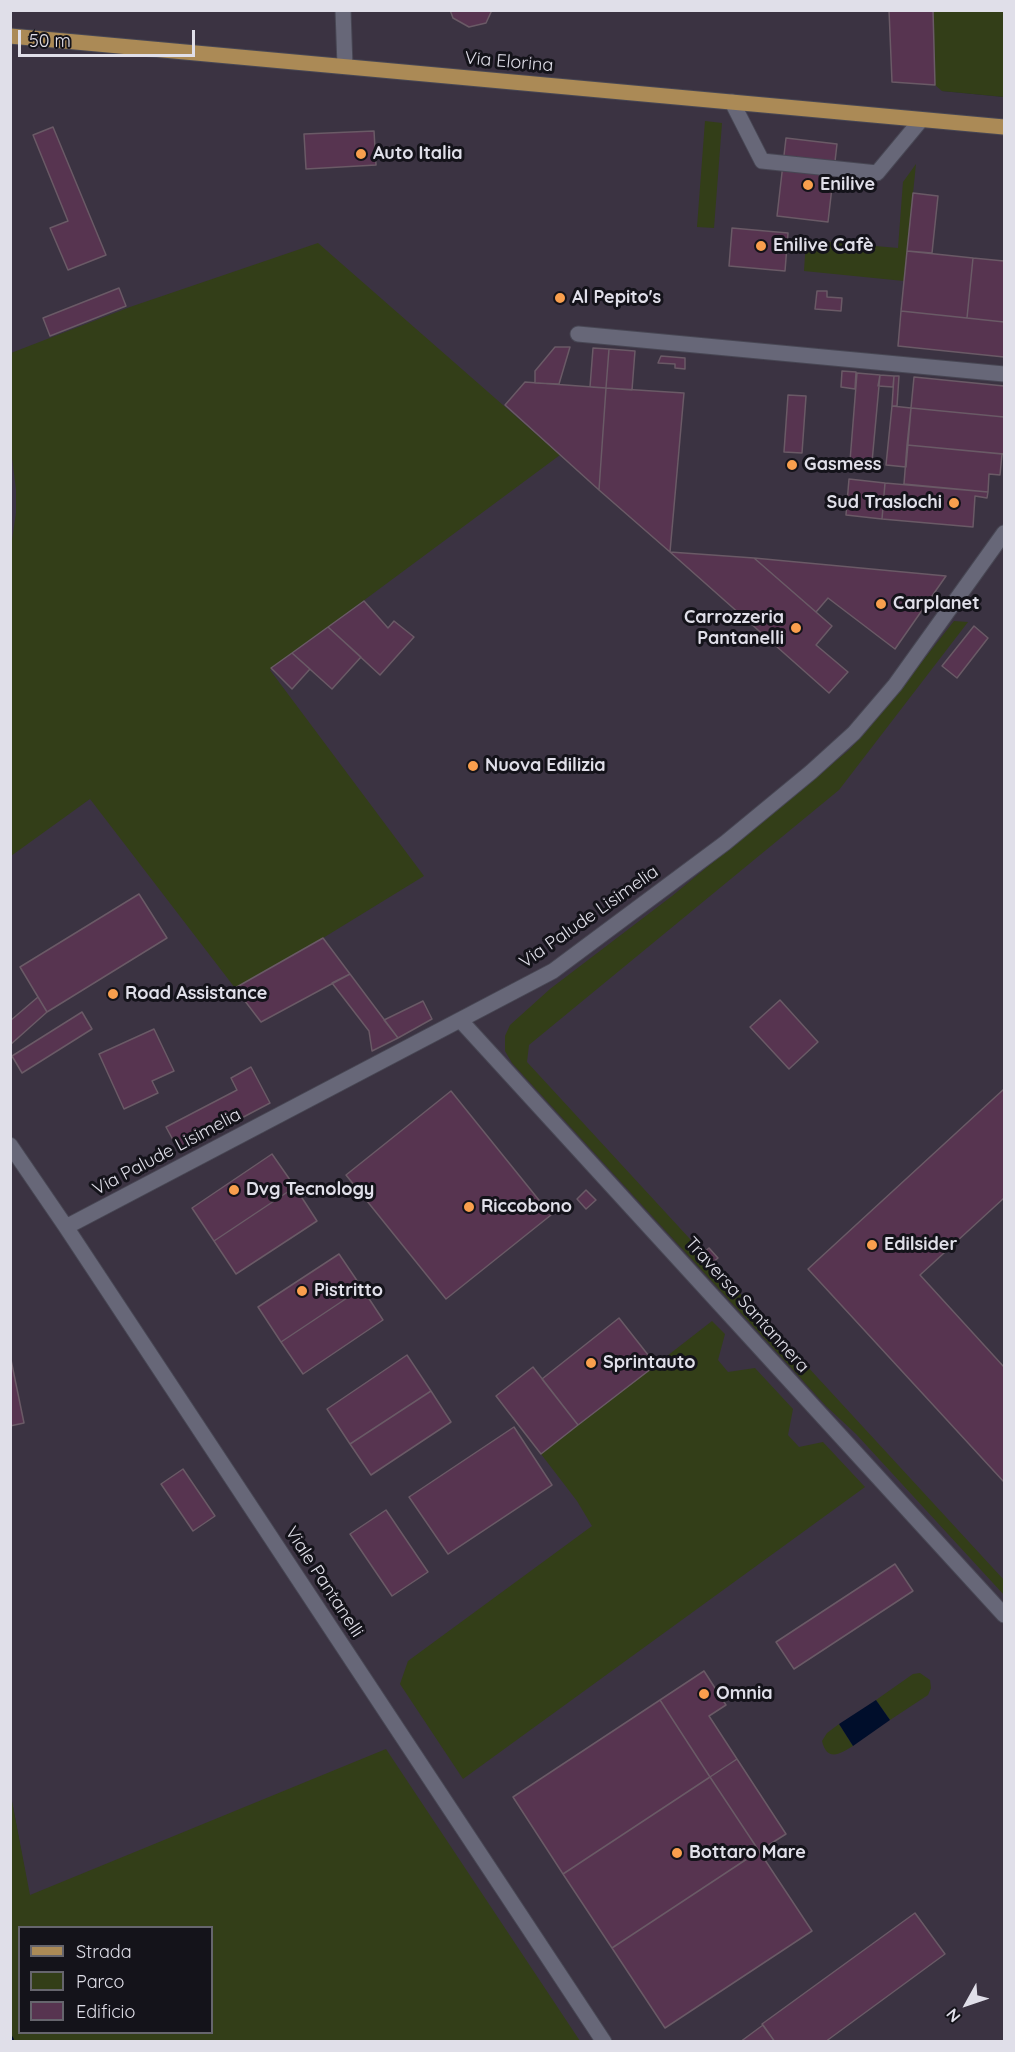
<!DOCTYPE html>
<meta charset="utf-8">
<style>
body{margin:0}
#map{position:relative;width:1015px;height:2052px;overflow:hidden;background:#2b2a39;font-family:Quicksand,sans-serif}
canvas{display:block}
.frame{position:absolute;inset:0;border:12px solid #e0dfe9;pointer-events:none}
.legend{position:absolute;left:18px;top:1926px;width:195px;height:108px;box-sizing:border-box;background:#14131a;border:2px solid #66656d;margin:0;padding:8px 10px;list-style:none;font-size:18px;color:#e0dfe9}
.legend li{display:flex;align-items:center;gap:12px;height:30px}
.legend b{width:30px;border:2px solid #66656d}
.north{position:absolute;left:937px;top:1974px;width:60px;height:60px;-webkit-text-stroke:4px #14131a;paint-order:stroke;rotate:230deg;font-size:16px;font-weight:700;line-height:24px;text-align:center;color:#e0dfe9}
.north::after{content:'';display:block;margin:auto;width:21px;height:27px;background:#e0dfe9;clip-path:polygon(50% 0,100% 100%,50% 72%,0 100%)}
.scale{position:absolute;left:18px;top:30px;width:177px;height:27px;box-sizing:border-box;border:3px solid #e0dfe9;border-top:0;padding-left:8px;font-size:18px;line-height:21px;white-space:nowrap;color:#e0dfe9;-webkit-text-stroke:4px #14131a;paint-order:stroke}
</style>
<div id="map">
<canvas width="1015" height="2052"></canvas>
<div class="frame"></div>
<ul class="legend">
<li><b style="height:8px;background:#ab8a56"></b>Strada</li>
<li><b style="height:16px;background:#333e18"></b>Parco</li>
<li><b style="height:16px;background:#573450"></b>Edificio</li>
</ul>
<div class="north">N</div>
<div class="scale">50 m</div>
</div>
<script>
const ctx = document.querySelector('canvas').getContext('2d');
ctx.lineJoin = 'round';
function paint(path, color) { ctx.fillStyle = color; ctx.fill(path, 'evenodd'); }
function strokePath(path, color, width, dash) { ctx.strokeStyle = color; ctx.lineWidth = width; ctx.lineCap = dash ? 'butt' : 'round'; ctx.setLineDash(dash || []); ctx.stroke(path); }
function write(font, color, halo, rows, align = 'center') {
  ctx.font = font + ' Quicksand,sans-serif'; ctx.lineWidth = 6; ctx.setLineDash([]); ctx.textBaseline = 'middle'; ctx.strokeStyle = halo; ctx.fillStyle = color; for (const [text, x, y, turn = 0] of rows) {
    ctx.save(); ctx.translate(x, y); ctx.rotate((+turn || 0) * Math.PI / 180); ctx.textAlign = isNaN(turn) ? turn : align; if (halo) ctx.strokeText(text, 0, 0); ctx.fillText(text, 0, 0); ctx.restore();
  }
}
const industrial = new Path2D(`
 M10,11H933L942,91L1004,97V2041H56L212,2032V1928L35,1927L11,1796Z`);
const green = new Path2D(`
 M933,11H1004V97L942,91L935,85Z
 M705,121L722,123L714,228L697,227Z
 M916,164L904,281L804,271L806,240L898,248L903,182Z
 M318,243L560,455L270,670L424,876L323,938L235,988L90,799L11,856L10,553L16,513V489L10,442L11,353L130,307Z
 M954,621L968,622L839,790L529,1045L527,1062L1004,1580V1595L856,1434L826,1406L512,1063L505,1051V1036L510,1025L550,989L672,896L849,750L891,701Z
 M712,1321L725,1334L718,1360L728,1372L755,1368L793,1409L788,1435L799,1447L823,1442L865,1487L463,1779L400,1684L408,1661L592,1526L577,1501L541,1454Z
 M920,1673L930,1680L931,1688L928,1695L890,1720L876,1700L913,1674Z
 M839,1724L853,1746C840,1754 827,1762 822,1741L827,1733Z
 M386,1749L580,2041H11V1796L30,1895ZM20,1928H212V2032H20Z`);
const water = new Path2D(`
 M876,1700L890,1720L853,1746L839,1724Z`);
const stream = new Path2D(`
 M10,2039L11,2042`);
const building = new Path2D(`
 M450,10H492L486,23L469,27L453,18Z
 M889,10H933L935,85L892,82Z
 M53,127L106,255L68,270L50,228L68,221L33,135Z
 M374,131L376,165L306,169L304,134Z
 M786,138L837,144L828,222L777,216Z
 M913,193L938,196L932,253L907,251Z
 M732,228L788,233L785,271L729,266Z
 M907,251L973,258L967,318L901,311Z
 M973,258L1004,261V322L967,318Z
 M119,288L126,306L50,336L43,318Z
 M817,291H827V297L842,298L841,311L815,309Z
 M901,311L1004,322V357L898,346Z
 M555,347H570L559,384L535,383V371Z
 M593,348L609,349L606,388L590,387Z
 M609,349L635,351L632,390L606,388Z
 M661,356L685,358V369L675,368V364L658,363Z
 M842,371L856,372L855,389L841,387Z
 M857,373L880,375L872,462L850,461Z
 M880,375L894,376L893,387L878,386Z
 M894,376H899L897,406H892Z
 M914,377L1004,386V417L911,408Z
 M525,382L606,388L599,490L505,405Z
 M606,388L684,393L670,552L599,490Z
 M788,395L806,396L802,453L784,452Z
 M892,406L911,408L906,467L886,465Z
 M911,408L1004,417V454L907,445Z
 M907,445L1002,454L1000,475L989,474L988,492L904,484Z
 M849,479L885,483L882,519L846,515Z
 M885,483L988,492L987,498L975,496L973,527L882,519Z
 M670,552L754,558L832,626L816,645L848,672L829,693Z
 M754,558L946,576L895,649L828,598L816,612Z
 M364,601L388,628L394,621L414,637L380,675L328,627Z
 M974,626L988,638L957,678L942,666Z
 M328,627L361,657L332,689L292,653Z
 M292,653L310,669L292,689L271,668Z
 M139,894L167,938L47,1012L20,967Z
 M323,938L350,974L261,1022L235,988Z
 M350,974L398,1038L372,1051L369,1031L332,983Z
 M38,997L47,1012L10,1045V1021Z
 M780,1000L818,1042L789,1069L750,1027Z
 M423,1001L432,1019L398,1038L384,1020Z
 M82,1012L92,1029L22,1073L12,1056Z
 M154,1029L174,1071L152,1081L158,1093L124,1109L99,1054Z
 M251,1067L270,1103L179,1151L166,1127L237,1090L231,1078Z
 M1004,1089V1198L920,1275L1004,1367V1482L808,1269Z
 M451,1091L551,1215L446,1299L346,1175Z
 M272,1154L295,1187L214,1241L192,1208Z
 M295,1187L317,1221L236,1274L214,1241Z
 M586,1190L596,1200L586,1209L577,1199Z
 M709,1248L718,1258L712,1263L703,1253Z
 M339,1254L362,1288L281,1342L258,1307Z
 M362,1288L383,1320L303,1374L281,1342Z
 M619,1318L656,1365L578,1425L542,1379Z
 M10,1355L24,1423L10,1426Z
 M407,1355L431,1391L350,1444L327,1409Z
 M533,1367L578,1425L541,1454L496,1396Z
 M431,1391L451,1422L371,1475L350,1444Z
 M514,1427L552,1485L448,1554L409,1497Z
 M183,1469L215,1516L193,1531L161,1484Z
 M386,1510L428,1572L392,1596L350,1534Z
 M895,1564L913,1591L794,1669L776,1642Z
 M704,1671L726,1705L709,1716L737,1759L710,1777L660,1700Z
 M660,1700L710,1777L563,1874L513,1797Z
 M737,1759L786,1834L759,1851L710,1777Z
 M710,1777L759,1851L612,1948L563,1874Z
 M759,1851L812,1931L665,2028L612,1948Z
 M915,1913L945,1954L825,2042H775L762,2024Z
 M763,2025L775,2042H740Z`);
const minor = new Path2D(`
 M343,10L345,66
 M732,102L762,161L877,173L921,120
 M578,334L1004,374
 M461,1021L1004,1615
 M10,1145L66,1227L604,2042
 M66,1227L553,971L725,843L811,772L854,733L895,685L1004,533`);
const major = new Path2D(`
 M10,36L1004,127`);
const markers = [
 [361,154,6,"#f99f4d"],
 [808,185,6,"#f99f4d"],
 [761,246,6,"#f99f4d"],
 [560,298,6,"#f99f4d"],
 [792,465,6,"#f99f4d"],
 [954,503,6,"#f99f4d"],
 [881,604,6,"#f99f4d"],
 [796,628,6,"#f99f4d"],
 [473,766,6,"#f99f4d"],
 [113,994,6,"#f99f4d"],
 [234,1190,6,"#f99f4d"],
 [469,1207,6,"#f99f4d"],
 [872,1245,6,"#f99f4d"],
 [302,1291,6,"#f99f4d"],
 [591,1363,6,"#f99f4d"],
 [704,1694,6,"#f99f4d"],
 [677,1853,6,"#f99f4d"]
];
const streetNames = [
 ["Via Elorina",509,62,5],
 ["Via Palude Lisimelia",589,917,-35],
 ["Via Palude Lisimelia",167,1152,-28],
 ["Traversa Santannera",747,1305,48],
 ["Viale Pantanelli",324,1582,57]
];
const poiNames = [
 ["Auto Italia",373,154],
 ["Enilive",820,185],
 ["Enilive Cafè",773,246],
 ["Al Pepito's",572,298],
 ["Gasmess",804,465],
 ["Sud Traslochi",942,503,"right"],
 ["Carplanet",893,604],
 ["Carrozzeria",784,618,"right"],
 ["Pantanelli",784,639,"right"],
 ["Nuova Edilizia",485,766],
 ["Road Assistance",125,994],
 ["Dvg Tecnology",246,1190],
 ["Riccobono",481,1207],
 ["Edilsider",884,1245],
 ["Pistritto",314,1291],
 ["Sprintauto",603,1363],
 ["Omnia",716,1694],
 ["Bottaro Mare",689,1853]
];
paint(industrial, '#3b3342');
paint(green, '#333e18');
paint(water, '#000e2b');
strokePath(stream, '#000e2b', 7);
paint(building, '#573450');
strokePath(building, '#6a5a66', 1.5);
strokePath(minor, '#484754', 17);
strokePath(major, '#484754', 17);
strokePath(minor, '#676778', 15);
strokePath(major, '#ab8a56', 15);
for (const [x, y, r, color] of markers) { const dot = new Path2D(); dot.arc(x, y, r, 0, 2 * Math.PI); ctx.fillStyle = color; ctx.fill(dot); strokePath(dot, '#14131a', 2); }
write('18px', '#e0dfe9', '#14131a', streetNames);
write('bold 18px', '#e0dfe9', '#14131a', poiNames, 'left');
</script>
